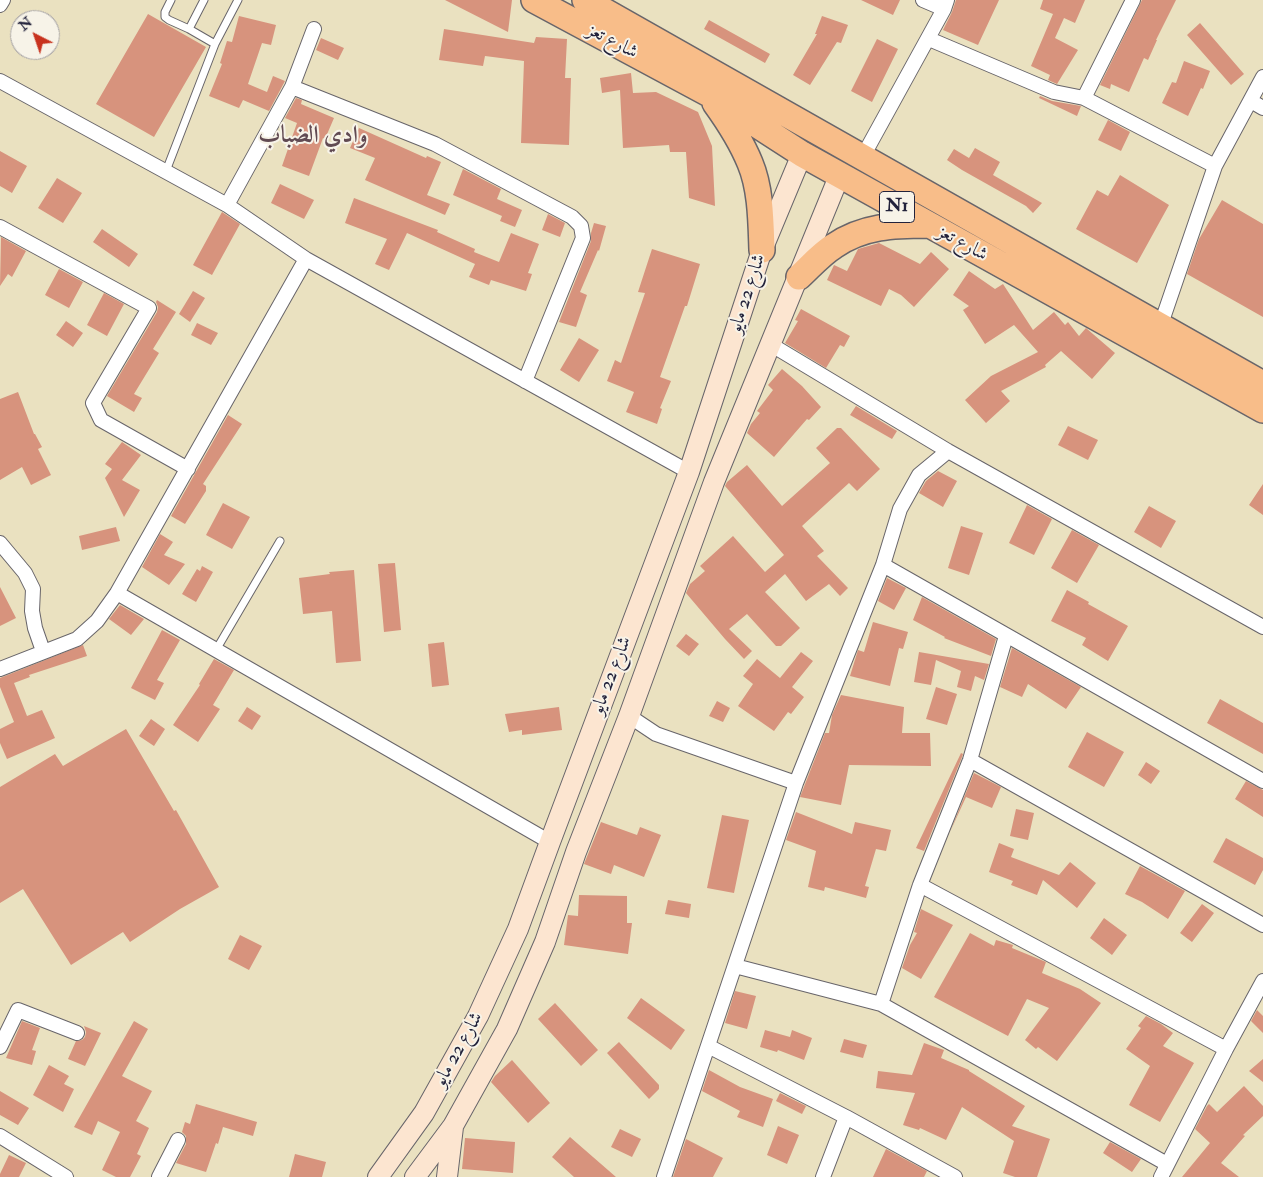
<!DOCTYPE html>
<meta charset="utf-8">
<style>
body{margin:0}
#map{position:relative;width:1263px;height:1177px;overflow:hidden;background:#eae1c0;font-family:"IM FELL Double Pica",serif}
canvas{display:block}
.north{position:absolute;left:10px;top:10px;width:50px;height:50px;box-sizing:border-box;background:#f7f3e8;border:1px solid #a29fa3;border-radius:50%;rotate:319deg;font-size:14px;font-weight:700;line-height:20px;text-align:center;color:#22223b}
.north::after{content:'';display:block;margin:auto;width:18px;height:22px;background:#c8321e;clip-path:polygon(50% 0,100% 100%,50% 72%,0 100%)}
</style>
<div id="map">
<canvas width="1263" height="1177"></canvas>
<div class="north">N</div>
</div>
<script>
const ctx = document.querySelector('canvas').getContext('2d');
ctx.lineJoin = 'round';
function paint(path, color) { ctx.fillStyle = color; ctx.fill(path, 'evenodd'); }
function strokePath(path, color, width, dash) { ctx.strokeStyle = color; ctx.lineWidth = width; ctx.lineCap = dash ? 'butt' : 'round'; ctx.setLineDash(dash || []); ctx.stroke(path); }
function write(font, color, halo, rows, align = 'center') {
  ctx.font = font + ' "IM FELL Double Pica",Amiri,serif'; ctx.lineWidth = 4; ctx.setLineDash([]); ctx.textBaseline = 'middle'; ctx.strokeStyle = halo; ctx.fillStyle = color; for (const [text, x, y, turn = 0] of rows) {
    ctx.save(); ctx.translate(x, y); ctx.rotate((+turn || 0) * Math.PI / 180); ctx.textAlign = isNaN(turn) ? turn : align; if (halo) ctx.strokeText(text, 0, 0); ctx.fillText(text, 0, 0); ctx.restore();
  }
}
const building = new Path2D(`
 M445,0H512L508,32Z
 M861,0H900L893,15Z
 M956,0H999L978,45L943,30L952,12Z
 M1043,0H1085L1075,23L1064,18L1055,38L1078,50L1057,84L1048,80L1050,75L1031,66L1053,14L1040,9Z
 M1142,0H1176L1156,40H1157L1148,60L1144,58L1129,92L1111,84L1110,89L1100,85Z
 M148,14L206,47L154,137L96,104Z
 M239,16L276,25L271,45L262,43L248,84L267,92L273,76L285,81L269,111L243,100L239,108L209,96L222,64L220,63L227,41L232,42Z
 M822,16L848,25L841,43L837,42L810,85L793,75L817,34H815Z
 M709,20L770,54L765,63L704,29Z
 M1200,23L1244,74L1231,85L1187,35Z
 M444,29L534,43L536,37L567,39L565,78H571L569,145L521,143L524,61L485,56L483,66L439,60Z
 M321,38L344,48L338,60L316,50Z
 M877,39L898,49L872,102L851,91Z
 M1184,61L1210,71L1203,89L1201,88L1188,116L1162,103L1172,82L1176,83Z
 M631,73L633,93L656,92L698,112L712,146L715,206L689,198L686,152H670L669,145L623,148L620,90L602,93L600,78Z
 M1040,96L1052,101L1081,106L1077,116L1039,98Z
 M296,98L302,100L301,104L334,118L325,139L323,138L309,176L282,166L297,123L285,118Z
 M1108,120L1130,132L1121,151L1098,140Z
 M359,128L426,158L427,156L441,162L427,195L450,204L445,215L365,180L375,158L350,148Z
 M975,148L1000,162L993,175L1042,203L1033,213L1026,206L962,170L947,160L954,149L969,158Z
 M0,151L27,166L12,193L0,186Z
 M463,169L501,189L497,199L522,210L515,227L500,221L502,216L453,195Z
 M1120,175L1169,205L1137,263L1076,229L1097,190L1108,196Z
 M57,178L82,193L63,223L38,208Z
 M280,184L314,200L304,219L271,203Z
 M354,198L438,230L437,232L475,249L474,252L499,262L511,233L539,244L528,273L532,274L526,291L491,280L489,285L469,277L475,264L407,233L389,270L375,264L387,239L345,223Z
 M1222,200L1263,224V317L1187,274L1199,239Z
 M222,212L240,224L212,275L193,265Z
 M548,214L565,223L560,237L542,230Z
 M594,223L606,226L599,251L598,250L580,292L587,295L576,327L559,322L591,241V233Z
 M102,229L138,254L129,267L93,242Z
 M1,237L26,251L12,277L8,274L0,286Z
 M879,243L920,264L931,252L949,269L914,307L901,295L889,289L881,306L827,280L834,265L847,271L858,249Z
 M652,249L700,264L687,306H685L660,377L671,381L660,408L662,409L657,424L626,412L634,392L607,381L615,360L621,363L645,293L638,292Z
 M59,269L83,282L69,308L45,295Z
 M969,271L995,289L1003,284L1033,330L1054,312L1065,325L1068,322L1079,336L1086,328L1115,353L1092,379L1061,351L1045,365L1046,367L1001,391L1010,401L986,423L965,400L991,376L1038,352L1014,325L985,344L963,310L969,306L953,295Z
 M193,291L205,298L190,322L179,314Z
 M104,293L124,304L107,336L87,325Z
 M157,300L176,312L153,349L159,353L134,394L142,398L134,412L107,396L157,312L158,307L156,302Z
 M801,309L850,336L844,347L840,345L826,368L785,343L798,321L795,320Z
 M66,321L83,333L73,347L56,335Z
 M197,323L218,333L211,345L191,335Z
 M579,338L599,350L579,382L560,370Z
 M782,369L802,386L821,407L809,420L807,419L774,457L747,433L751,424L760,413L757,411L773,390L768,385Z
 M18,392L34,434H35L42,447L38,449L51,475L31,485L22,467L0,480V399Z
 M856,406L897,431L892,439L850,415Z
 M228,415L242,424L203,484L206,486V491L185,524L171,516Z
 M1068,426L1098,440L1088,460L1058,445Z
 M837,428H841L880,469L857,491L849,483L802,526L824,551L817,556L848,588L840,596L829,584L806,601L785,574L765,592L800,628L781,646H776L747,614L729,629L752,651L744,659L725,639L686,593L690,584L705,571L700,566L733,536L765,572L784,555L725,486L727,482L747,465L782,506L830,463L816,448Z
 M122,442L141,455L122,480L140,490L124,517L105,478L112,469L105,464Z
 M938,471L957,481L943,507L919,493L926,481Z
 M1263,484V515L1249,505Z
 M223,503L250,517L232,549L206,535Z
 M1027,505L1052,519L1034,555L1009,543Z
 M1149,506L1176,521L1161,548L1134,532Z
 M961,526L983,533L969,575L948,568Z
 M116,527L120,541L82,550L79,536Z
 M1072,530L1099,545L1077,583L1051,568Z
 M160,534L173,542L164,555L185,564L169,585L142,567Z
 M395,563L401,630L384,632L378,564Z
 M202,566L213,572L196,602L182,594L197,569L200,571Z
 M354,570L361,661L336,663L332,611L303,614L299,578L330,574L329,572Z
 M887,578L906,588L894,610L878,601Z
 M0,587L16,618L0,626Z
 M1067,590L1089,602L1088,604L1128,626L1108,661L1082,645L1086,638L1051,621Z
 M922,597L996,639L991,656L944,638L945,637L913,620Z
 M120,605L144,619L131,635L109,619Z
 M873,622L908,632L903,649L899,648L890,686L850,676L858,650L864,652Z
 M162,630L180,640L157,680L164,683L155,700L131,688Z
 M686,634L699,644L689,656L676,646Z
 M444,642L449,685L432,687L428,644Z
 M83,645L87,656L29,675L30,677L14,683L27,716L42,710L55,738L7,759L0,743V729L14,722L0,687V678Z
 M1012,648L1081,687L1066,709L1028,684L1022,697L1000,687Z
 M801,652L813,661L792,687L804,697L791,714L788,712L774,731L738,706L753,684L743,676L757,659L780,678Z
 M919,652L989,664L984,680L975,676L971,691L957,687L961,671L936,660L931,685L914,682Z
 M214,659L234,670L213,705L220,709L198,742L173,725L200,685L199,684Z
 M936,687L957,694L947,725L926,719Z
 M841,695L904,707L902,733H930L931,766L849,765L841,805L800,797L825,733H829L832,715Z
 M1220,699L1263,723V754L1207,723Z
 M717,701L730,708L723,722L709,716Z
 M247,707L261,716L252,730L238,721Z
 M559,707L562,730L522,735V730L509,732L505,714Z
 M151,719L165,729L154,746L139,736Z
 M126,729L174,811L176,810L219,887L180,909L130,942L123,932L71,965L23,889L0,903V787L55,754L63,766Z
 M1087,732L1124,752L1104,787L1068,767Z
 M961,753L963,754L962,757L924,851L916,848Z
 M1146,762L1160,771L1151,784L1138,775Z
 M974,773L1001,787L992,808L966,797L950,832Z
 M1246,781L1263,790V817L1235,799Z
 M1016,809L1034,813L1028,840L1010,836Z
 M796,812L852,834L855,822L891,830L886,851L876,849L865,886L869,887L866,898L825,887L824,891L808,887L816,851L786,840Z
 M722,815L749,820L734,893L707,888Z
 M601,822L637,835L640,827L661,835L644,877L614,865L611,874L584,864Z
 M1226,838L1263,858V870L1255,885L1213,862Z
 M999,843L1014,849L1011,857L1059,875L1070,862L1096,883L1077,908L1043,880L1037,895L1011,885L1013,881L989,872Z
 M1140,866L1185,891L1168,919L1142,902L1125,894Z
 M579,895L627,896V923H632L628,954L564,945L568,915L578,916Z
 M668,900L691,904L689,918L665,914Z
 M1202,904L1214,913L1192,942L1180,933Z
 M921,909L953,925L921,979L902,968L910,945L917,933L914,932Z
 M1104,918L1127,935L1112,955L1090,938Z
 M970,933L994,946L996,940L1013,945L1012,948L1046,962L1042,973L1080,989L1101,1003L1057,1061L1038,1047L1036,1049L1025,1040L1049,1008L1027,999L1008,1036L934,997Z
 M240,935L262,946L249,970L228,959Z
 M735,991L756,996L747,1029L725,1023Z
 M641,998L685,1030L671,1050L627,1018Z
 M555,1003L598,1050L581,1066L538,1019Z
 M1257,1010L1263,1016V1033L1251,1021Z
 M1146,1016L1161,1024L1173,1033L1163,1046L1194,1063L1160,1122L1129,1105L1150,1066L1126,1049L1141,1028L1138,1026Z
 M22,1021L40,1028L32,1050L36,1051L32,1065L6,1058Z
 M134,1021L148,1029L122,1076L152,1091L136,1121L149,1128L137,1154L141,1156L130,1177H116L102,1170L120,1132L98,1121L92,1135L74,1127Z
 M84,1026L101,1033L85,1066L68,1059L76,1041L82,1040L85,1037L86,1032Z
 M765,1030L790,1037L792,1030L812,1038L804,1060L778,1050L777,1052L760,1047Z
 M844,1039L867,1045L863,1058L840,1052Z
 M619,1042L659,1085V1089L649,1099L607,1053Z
 M924,1043L944,1050L941,1058L969,1070V1071L1025,1106L1012,1126L1050,1139L1037,1177H1015L1003,1173L1014,1141L962,1107L946,1140L920,1128L919,1130L903,1125L915,1093L876,1088L878,1071L912,1075Z
 M1263,1059V1082L1249,1071Z
 M512,1060L550,1103L528,1123L491,1082L495,1076Z
 M49,1065L69,1076L64,1084L74,1089L63,1112L33,1095Z
 M709,1070L740,1087L773,1099L763,1127L737,1117L740,1111L702,1091Z
 M1244,1086L1263,1106V1116L1243,1135L1245,1136L1221,1163L1239,1177H1182L1210,1143L1195,1129L1207,1106L1209,1104L1217,1112Z
 M0,1091L29,1108L18,1125L0,1115Z
 M780,1093L806,1106L802,1114L776,1101Z
 M196,1104L257,1122L253,1136L223,1127L218,1144L216,1143L206,1172L176,1163L186,1144V1136L182,1132L185,1122L190,1124Z
 M778,1126L799,1135L787,1164L767,1155Z
 M620,1129L641,1139L632,1157L611,1147Z
 M570,1137L616,1177H574L552,1157Z
 M465,1138L515,1142L513,1173L462,1169Z
 M686,1139L723,1158L713,1177H673Z
 M1110,1142L1141,1159L1132,1172L1103,1153Z
 M886,1149L927,1171L924,1177H873Z
 M295,1154L326,1162L322,1177H289Z
 M9,1155L26,1163L19,1177H0V1174Z`);
const lane = new Path2D(`
 M171,0L165,12V17L169,20L189,29
 M204,0L189,29L215,44
 M166,171L215,44L238,0
 M216,650L280,541`);
const street = new Path2D(`
 M923,0L944,9
 M0,5L3,0
 M929,39L1054,92L1084,98L1215,166
 M0,81L227,205L306,259L689,472
 M292,87L435,144L572,217L581,226L583,238L525,381
 M1084,98L1133,0
 M1251,101L1263,108
 M862,158L944,9L947,0
 M227,205L292,87L314,29
 M0,227L149,308L93,403L101,420L188,469
 M1160,327L1215,166L1263,77
 M770,344L948,451L1263,627
 M0,543L25,573L33,589L32,611L35,628L43,651
 M883,565L1263,781
 M117,593L550,842
 M0,669L77,639L97,621L117,593L306,259
 M629,716L656,734L796,783
 M970,760L1263,925
 M920,885L1226,1049
 M735,966L881,1004L1167,1164
 M881,1004L920,885L970,760L1006,636
 M708,1046L846,1117L955,1177
 M0,1047L18,1010L77,1033
 M0,1136L66,1177
 M159,1177L178,1140
 M664,1177L796,783L883,565L900,509L919,475L948,451
 M823,1177L846,1117
 M1161,1177L1226,1049L1263,981`);
const secondary = new Path2D(`
 M378,1177L424,1113L478,1016L518,929L550,842L689,472L762,250L802,154
 M415,1177L453,1126L507,1029L545,942L576,852L629,716L714,482L840,174
 M447,1177L453,1127`);
const highway = new Path2D(`
 M534,0L709,94L802,154L1263,410
 M585,0L1263,384
 M715,103C728,121 741,141 750,163C761,189 761,222 762,250
 M799,277C810,267 821,254 834,246C863,226 894,225 928,225`);
const shields = [
 [897,207,35]
];
const shieldNames = [
 ["N1",897,207]
];
const streetNames = [
 ["شارع تعز",612,42,28],
 ["شارع تعز",962,244,29],
 ["شارع 22 مايو",748,294,-72],
 ["شارع 22 مايو",612,676,-69],
 ["شارع 22 مايو",459,1050,-61]
];
const districtNames = [
 ["وادي الضباب",313,137]
];
paint(building, '#d7937d');
strokePath(lane, '#68656a', 9);
strokePath(street, '#68656a', 16);
strokePath(secondary, '#68656a', 22);
strokePath(highway, '#68656a', 28);
strokePath(lane, '#fff', 7);
strokePath(street, '#fff', 14);
strokePath(secondary, '#fce5d0', 20);
strokePath(highway, '#f8bd89', 25);
for (const [x, y, w] of shields) { const box = new Path2D(); box.roundRect(x - w / 2, y - 15.5, w, 31, 4); ctx.fillStyle = '#f7f3e8'; ctx.fill(box); strokePath(box, '#22223b', 1); }
write('bold 18px', '#22223b', null, shieldNames);
write('19px', '#22223b', '#f7f3e8', streetNames);
write('bold 24px', '#614a52', '#f7f3e8', districtNames);
</script>
